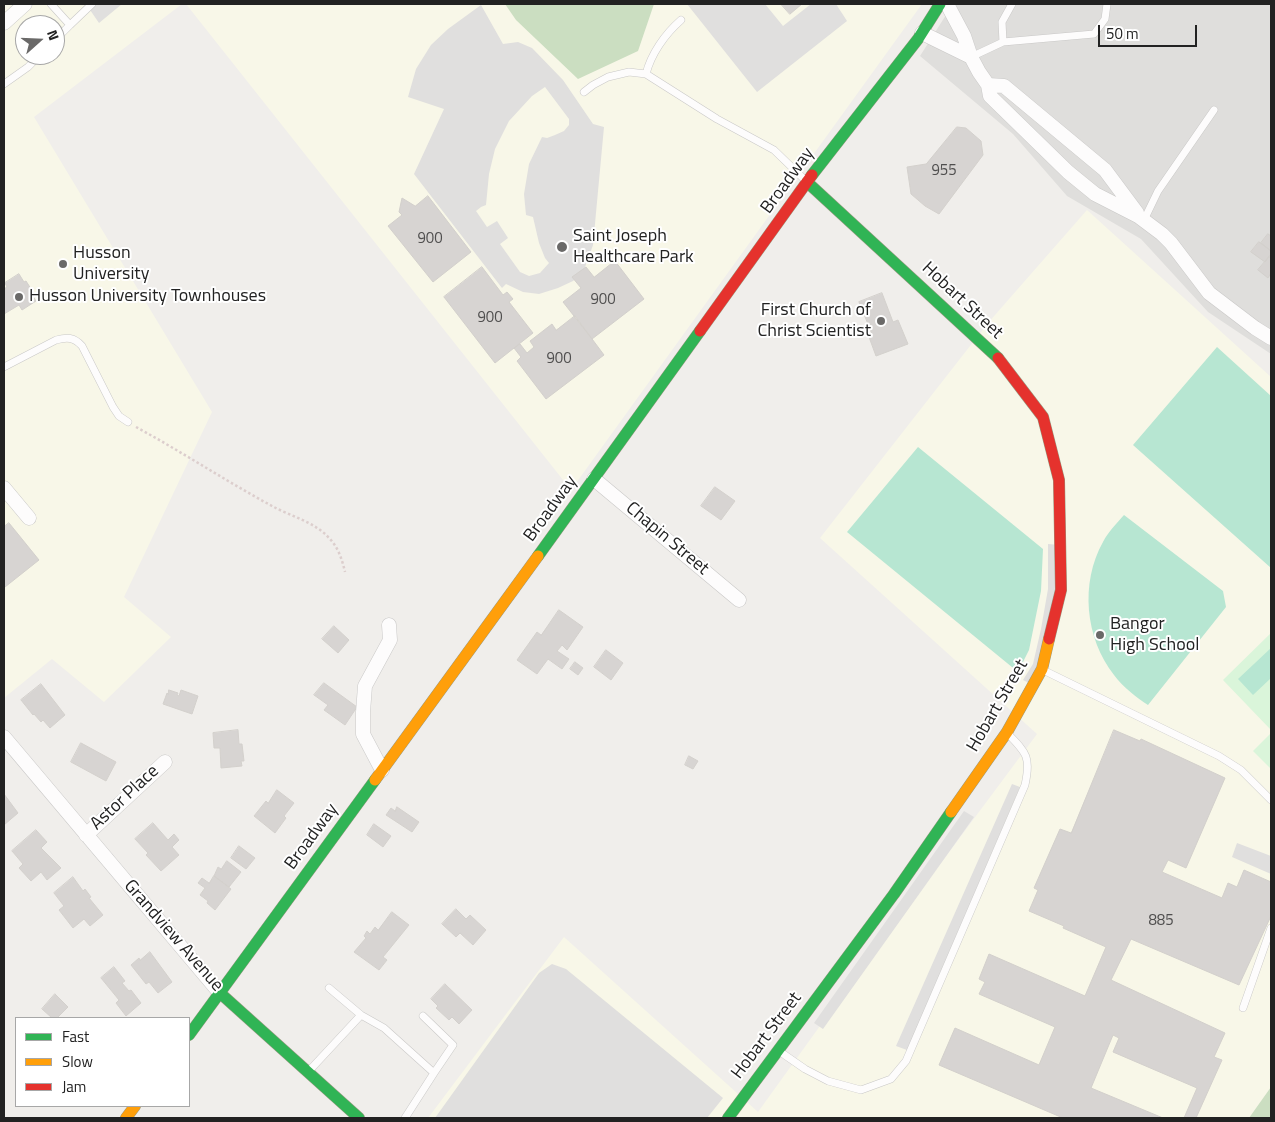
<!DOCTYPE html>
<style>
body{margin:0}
#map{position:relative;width:1275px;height:1122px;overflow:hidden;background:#f0eeeb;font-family:"Titillium Web",sans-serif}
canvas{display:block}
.frame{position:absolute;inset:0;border:5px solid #222;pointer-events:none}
.legend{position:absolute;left:15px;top:1017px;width:175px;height:90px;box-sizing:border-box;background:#fff;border:1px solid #a7a7a7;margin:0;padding:6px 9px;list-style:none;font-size:15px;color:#222}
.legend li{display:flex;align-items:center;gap:10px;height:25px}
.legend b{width:25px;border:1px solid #a7a7a7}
.north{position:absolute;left:15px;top:15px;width:50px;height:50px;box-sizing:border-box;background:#fff;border:1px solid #a7a7a7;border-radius:50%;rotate:70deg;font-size:14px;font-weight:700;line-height:20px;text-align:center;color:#222}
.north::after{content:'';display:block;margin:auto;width:18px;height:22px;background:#6a6968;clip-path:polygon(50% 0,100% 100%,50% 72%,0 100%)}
.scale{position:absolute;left:1098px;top:25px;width:99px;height:22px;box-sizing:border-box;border:2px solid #222;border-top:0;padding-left:6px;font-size:15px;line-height:18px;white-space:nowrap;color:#222;-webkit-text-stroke:4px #fff;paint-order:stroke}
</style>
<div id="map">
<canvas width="1275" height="1122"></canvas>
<div class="frame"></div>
<ul class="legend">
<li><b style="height:6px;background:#30b455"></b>Fast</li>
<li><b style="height:6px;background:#ff9f0a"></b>Slow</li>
<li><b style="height:6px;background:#e5322d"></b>Jam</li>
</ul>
<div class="north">N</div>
<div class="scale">50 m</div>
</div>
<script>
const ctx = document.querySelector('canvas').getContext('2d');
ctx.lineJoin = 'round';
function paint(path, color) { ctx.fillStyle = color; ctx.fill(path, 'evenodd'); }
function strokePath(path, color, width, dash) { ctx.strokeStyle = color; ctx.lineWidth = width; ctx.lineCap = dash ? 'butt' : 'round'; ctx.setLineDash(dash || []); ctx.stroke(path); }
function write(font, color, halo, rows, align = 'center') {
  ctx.font = font + ' "Titillium Web",sans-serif'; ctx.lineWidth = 4; ctx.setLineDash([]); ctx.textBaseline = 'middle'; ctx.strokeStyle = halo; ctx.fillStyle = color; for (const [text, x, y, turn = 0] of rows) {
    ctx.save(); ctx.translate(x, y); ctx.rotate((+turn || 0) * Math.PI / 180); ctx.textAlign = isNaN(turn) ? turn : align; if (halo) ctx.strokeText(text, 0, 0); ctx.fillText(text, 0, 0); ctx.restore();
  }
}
const residential = new Path2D(`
 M953,4H1271V354L1208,312L1141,239L1067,196L1013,134L920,56Z`);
const education = new Path2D(`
 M4,4H182L34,117L212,412L124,597L171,637L104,702L52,659L4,698ZM25,25H55V55H25Z
 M186,4H922L571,490Z
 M1087,210L1271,377V1118H428L564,937L758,1112L830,1012L1037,734L820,538L988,323Z`);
const forest = new Path2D(`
 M505,4H654L638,51L578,79L516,20Z
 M1271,1087V1118H1249Z`);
const park = new Path2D(`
 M1271,633V730L1223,680Z
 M1271,733V769L1253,751Z`);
const pitch = new Path2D(`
 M1217,347L1271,396V568L1133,445Z
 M918,447L1043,549L1041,591L1029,650L1018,672L847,532Z
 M1124,515L1223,591L1226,607L1148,705C1136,697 1123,687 1114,675C1085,638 1080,583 1103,542C1108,532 1117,523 1124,515Z
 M1271,648V678L1253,695L1238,679Z`);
const parking = new Path2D(`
 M86,4H122L99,23Z
 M687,4H765L783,26L811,4H836L847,21L757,92Z
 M481,5L503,44L518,42L532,48L563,80L593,124L604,127L593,245L584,270L573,281L558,288L539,294L523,292L506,284L502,288L414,174L444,109L408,97L416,69L431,45L448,29ZM545,87L569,119V125L564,131L555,135L547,138L542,137L529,164L524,194L526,215L533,217L539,243L545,258L549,263L540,273L529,276L520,272L500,244L508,238L497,221L487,227L476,211L481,207L486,205L489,174L495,149L509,121L532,96Z
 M1048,544L1060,545L1061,590L1033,685L1023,680L1033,664L1041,629L1048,589Z
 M1012,784L1020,787L907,1050L896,1046Z
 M964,811L974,817L823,1029L814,1023Z
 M1237,843L1271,856V874L1232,857Z
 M552,964L566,969L723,1098L707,1118H435L539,973Z`);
const building = new Path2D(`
 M781,4H802L790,14Z
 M957,127L966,128L981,141L983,155L939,214L925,206L911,194L907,167L926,164Z
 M428,196L471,252L433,282L388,226L402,215L399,212L402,198L415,206Z
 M1268,234L1271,236V251L1261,243Z
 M1259,242L1271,251V254L1265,262L1251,252Z
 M1269,257L1271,258V273L1268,278L1258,270Z
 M615,261L644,299L592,339L563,302L581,288L572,277L586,267L594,277Z
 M482,267L503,295L507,292L513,299L509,302L533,333L495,363L444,297Z
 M19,274L24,282L26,281L33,292L31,293L36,301L22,310L19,305L4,314V289L7,287L5,283Z
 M882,293L893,322L898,320L908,344L876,356L869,337L872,334L859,302Z
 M575,316L604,355L546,399L517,361L521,357L514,348L520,344L527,353L534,347L530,341L552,324L556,330Z
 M715,487L735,501L721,520L701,506Z
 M9,523L39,560L5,587L4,585V527Z
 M559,610L583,627L567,650L562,645L557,651L569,659L562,669L548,659L537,674L517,660L537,632L541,635Z
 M334,626L349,640L338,653L322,639Z
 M606,650L623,663L611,680L594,667Z
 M575,662L583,668L578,675L570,669Z
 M324,683L357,707L345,725L324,710L328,705L314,695Z
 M41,684L65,715L50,728L43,720L41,722L34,714L33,715L21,700Z
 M169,690L178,693L177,695L179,696L181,690L198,696L192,714L163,704L167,693L168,694Z
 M238,730L239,744H242L244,761H241L242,766L221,768L220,748H214L213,733Z
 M1114,730L1140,741L1141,739L1225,778L1186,868L1168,860L1162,872L1222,898L1228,883L1237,887L1244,870L1271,882V916L1239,985L1131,939L1111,980L1225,1033L1214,1057L1222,1060L1196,1118H1184L1197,1088L1113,1052L1119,1038L1113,1035L1091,1088L1163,1118H1063L939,1065L955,1028L1039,1065L1055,1027L979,994L985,982L979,979L989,954L1085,996L1106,947L1063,928L1064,926L1029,911L1038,890L1034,888L1060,829L1071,833Z
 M81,743L116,762L106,781L71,762Z
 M689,756L698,761L693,769L685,765Z
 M277,790L294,803L284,816L286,818L275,833L254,816L266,801L268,803Z
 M4,794L18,813L4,825Z
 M397,807L419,822L412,832L386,815L391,808L395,811Z
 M153,823L168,840L174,834L179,840L172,847L179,855L161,871L146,855L148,853L135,839Z
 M374,824L391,836L383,847L367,835Z
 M36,830L47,842L41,848L61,868L47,880L41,872L31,881L19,868L23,864L12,851Z
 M239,846L255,858L246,869L231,858Z
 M227,861L241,872L229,887L214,876L218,867L221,869Z
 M214,876L231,889L215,910L207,903L208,901L200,895L205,888L198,883L202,878L209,883Z
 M73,877L83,891L85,889L91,897L89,898L103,915L90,926L84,919L73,928L59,910L64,906L54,893Z
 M456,909L466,919L470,915L486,930L473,945L460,933L456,937L442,924Z
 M392,912L409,925L383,957L387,960L379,970L354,952L366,938L364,936L367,931L370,934L375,927L378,930Z
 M150,952L172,982L158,993L149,982L146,984L131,965L139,958L140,960Z
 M114,967L125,981L122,983L129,991L131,990L141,1003L126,1016L116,1003L119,1000L101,978Z
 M445,984L472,1010L459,1024L452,1017L449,1020L436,1008L438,1006L431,999Z
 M55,994L68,1007L57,1018H52L42,1009Z`);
const path = new Path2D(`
 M136,427C182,452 226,481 272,506C290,516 315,522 329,538C338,547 342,559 345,572`);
const lane = new Path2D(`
 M51,4L70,25L92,4
 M55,40L70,25
 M1003,42L1002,22L1012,4
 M971,57L1003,42L1094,34L1105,19L1107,4
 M646,74C651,54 665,34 681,20
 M4,84L28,67L40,55
 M584,92L593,85L608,77L629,72L646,74L717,119L774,150L805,180
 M1144,220L1158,191L1214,110
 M4,367L56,340C67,337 74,337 82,346L113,407L119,416L128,422
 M1043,670L1219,756L1241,770L1271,800
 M1243,1008L1271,928
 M361,1015L384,1028L434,1073L405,1118
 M423,1016L453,1045L434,1073
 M779,1051L805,1069L828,1081L861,1090L891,1079L906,1061L1025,785C1031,758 1027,753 1008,734
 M308,1072L361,1015L329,988`);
const street = new Path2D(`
 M947,4L964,36L971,57L979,72L988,85L990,96L1068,172L1095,194L1138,216L1162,234L1171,243L1209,293L1255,328L1271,338
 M4,23L25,4
 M922,33L971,57
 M988,85L1004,86L1105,170L1137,213
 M594,479L739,600
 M4,488L29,518
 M4,737L220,993
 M382,770L363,734V712L365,686L390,640L389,625
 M86,835L165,762`);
const fast = new Path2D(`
 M812,175L918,39L940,4
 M807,182L998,358
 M538,556L700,331
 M220,993L359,1118
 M189,1035L375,780
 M728,1118L894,894L951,812`);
const slow = new Path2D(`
 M375,780L538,556
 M951,812L1007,732L1042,669L1049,639
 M126,1118L135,1106`);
const jam = new Path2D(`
 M700,331L812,175
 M998,358L1043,417L1059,480L1061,590L1049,639`);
const markers = [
 [562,247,6,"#6a6968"],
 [63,264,5,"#6a6968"],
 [19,297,5,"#6a6968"],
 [881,321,5,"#6a6968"],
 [1100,635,5,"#6a6968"]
];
const numberNames = [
 ["955",944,171],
 ["900",430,239],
 ["900",603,300],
 ["900",490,318],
 ["900",559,359],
 ["885",1161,921]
];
const streetNames = [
 ["Broadway",788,181,-54],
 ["Hobart Street",962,301,43],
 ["Broadway",551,509,-54],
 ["Chapin Street",667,539,40],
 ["Hobart Street",998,706,-60],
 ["Astor Place",125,798,-43],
 ["Broadway",312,837,-54],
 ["Grandview Avenue",173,936,49],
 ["Hobart Street",767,1036,-53]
];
const poiNames = [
 ["Saint Joseph",573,237],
 ["Healthcare Park",573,258],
 ["Husson",73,254],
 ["University",73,275],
 ["Husson University Townhouses",29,297],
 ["First Church of",871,311,"right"],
 ["Christ Scientist",871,332,"right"],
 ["Bangor",1110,625],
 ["High School",1110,646]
];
paint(residential, '#dfdedc');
paint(education, '#f8f7e8');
paint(forest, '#cbdec1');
paint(park, '#daf5da');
paint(pitch, '#b7e6d2');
paint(parking, '#e0dfde');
paint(building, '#d7d4d2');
strokePath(building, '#d3d0cc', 1);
strokePath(lane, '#c9c8c7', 8);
strokePath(street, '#c9c8c7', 15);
strokePath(fast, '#999a82', 12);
strokePath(slow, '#999a82', 12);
strokePath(jam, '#999a82', 12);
strokePath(path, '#dccecd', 2.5, [2.5, 2.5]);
strokePath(lane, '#fdfcfc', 7);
strokePath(street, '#fdfcfc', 14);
strokePath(fast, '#30b455', 11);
strokePath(slow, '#ff9f0a', 11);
strokePath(jam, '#e5322d', 11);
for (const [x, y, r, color] of markers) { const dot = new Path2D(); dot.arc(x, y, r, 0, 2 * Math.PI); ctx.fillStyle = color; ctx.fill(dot); strokePath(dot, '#fff', 2); }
write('15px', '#4f4e4e', null, numberNames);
write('18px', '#222', '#fff', streetNames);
write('18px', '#222', '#fff', poiNames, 'left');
</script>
